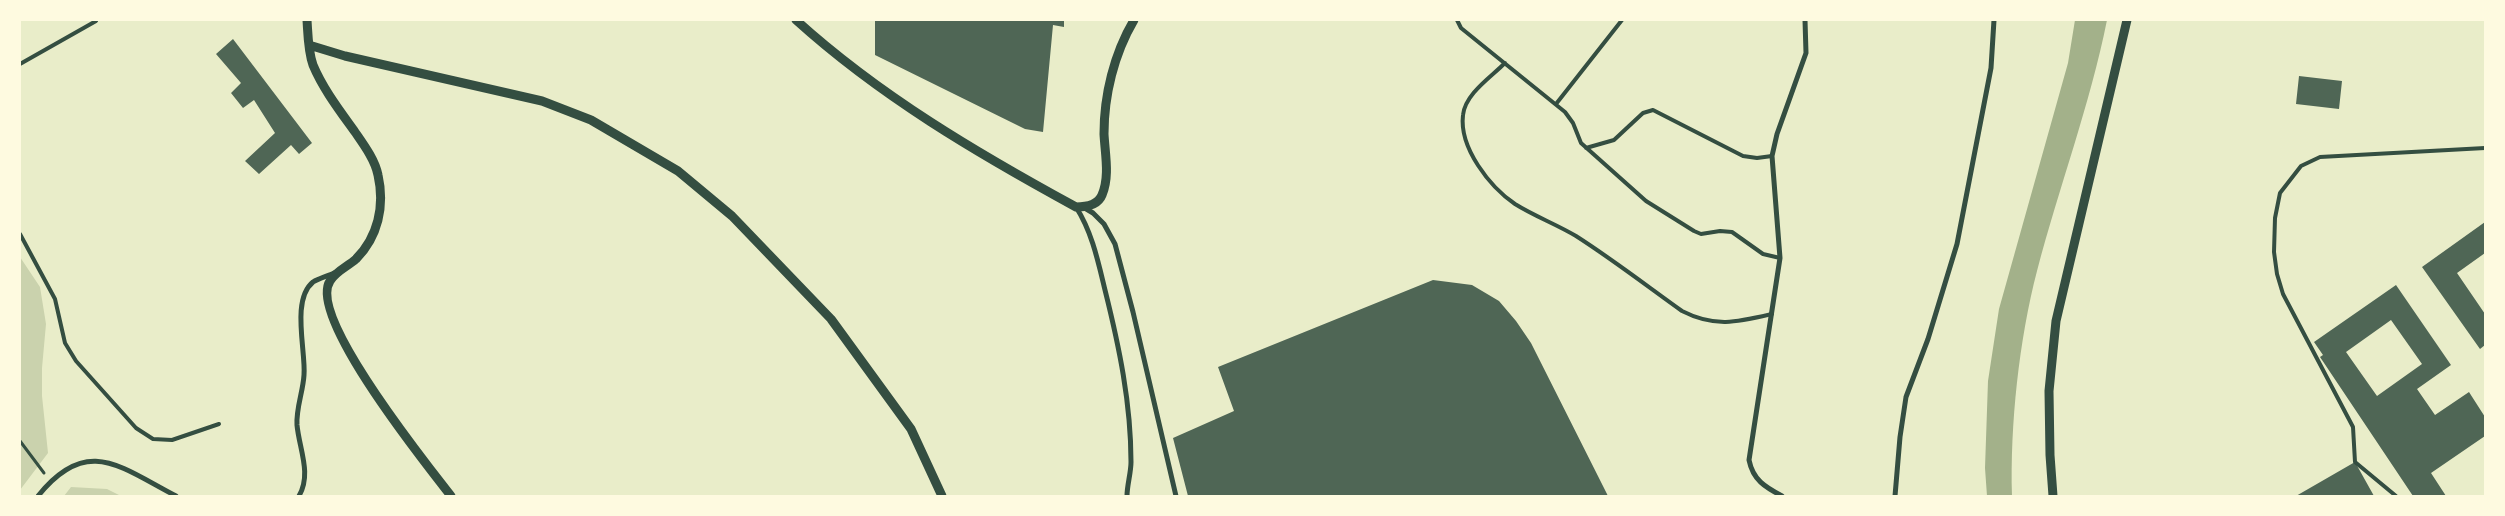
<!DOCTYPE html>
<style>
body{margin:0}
#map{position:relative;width:2505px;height:516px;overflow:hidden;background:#e9edc9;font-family:Roboto,sans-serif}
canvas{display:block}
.frame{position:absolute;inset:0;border:21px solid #fefae0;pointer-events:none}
</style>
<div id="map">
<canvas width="2505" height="516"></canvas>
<div class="frame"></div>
</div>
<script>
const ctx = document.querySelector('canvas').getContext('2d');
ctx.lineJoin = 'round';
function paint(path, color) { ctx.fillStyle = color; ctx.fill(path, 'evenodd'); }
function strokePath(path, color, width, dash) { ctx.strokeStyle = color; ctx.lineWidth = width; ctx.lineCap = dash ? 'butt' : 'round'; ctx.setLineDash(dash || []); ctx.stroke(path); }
const green = new Path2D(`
 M20,257L40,287L46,324L42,368V396L48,453L20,490Z
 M71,487L107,489L121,496H64Z`);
const water = new Path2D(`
 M2075,20H2107C2090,105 2059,187 2037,271C2019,340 2010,425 2012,496H1987L1985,468L1988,381L1999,309L2068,63Z`);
const building = new Path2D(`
 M875,20H1064V27L1053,25L1043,132L1025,129L875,55Z
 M233,39L312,143L299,154L291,145L259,174L245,161L275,133L254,100L243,108L231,93L241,83L216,54Z
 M2299,76L2342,81L2339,109L2296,104Z
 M2485,222V253L2457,273L2485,314V345L2480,349L2422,267Z
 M1433,280L1472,285L1499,301L1516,321L1531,343L1608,496H1188L1173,438L1234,411L1218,367Z
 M2396,285L2451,365L2417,389L2435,415L2469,392L2485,417V436L2431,473L2446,496H2413L2320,357L2323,355L2314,342ZM2391,320L2422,364L2377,396L2346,352Z
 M2355,462L2374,496H2296Z`);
const path = new Path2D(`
 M20,441L44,473`);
const service = new Path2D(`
 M1457,20L1461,28L1565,112L1573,123L1581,143L1646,201L1694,231L1701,234L1720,231L1732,232L1763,254L1780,258
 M1505,63C1491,77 1465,94 1463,115C1459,148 1490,187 1515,204C1534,216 1556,224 1576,236C1612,259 1647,286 1682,311C1715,328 1738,322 1772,314
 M20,64L96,21
 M1556,104L1622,20
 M1586,148L1614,140L1643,113L1653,110L1743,156L1757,158L1772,156
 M20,234L55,299L65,343L76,361L136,428L153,439L172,440L219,424
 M2396,496L2355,462L2353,427L2283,294L2277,274L2274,252L2275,218L2280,193L2301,166L2320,157L2485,148`);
const minor = new Path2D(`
 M1076,207C1092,232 1098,261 1105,290C1119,346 1131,403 1131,462C1131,473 1127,485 1127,496
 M1083,207L1093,213L1104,224L1115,244L1133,312L1176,496
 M38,496C87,435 120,467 176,496
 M299,496C312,474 299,448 297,425C296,408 303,392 304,375C306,351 291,300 313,282C319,278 328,276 334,273
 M1782,496C1765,487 1753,480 1749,460L1780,258L1772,156L1777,134L1806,53L1805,20
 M1895,496L1900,437L1906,397L1928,339L1957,244L1991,68L1994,20`);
const tertiary = new Path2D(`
 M307,20C308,35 308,51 313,65C323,89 340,111 355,132C364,145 375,160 378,175C385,206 378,237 356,259C347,267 336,271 330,281C307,316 427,465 451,496
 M796,20C880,96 977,153 1076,207C1086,207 1098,205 1102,195C1110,176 1105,154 1104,134C1104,95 1114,54 1134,20
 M309,45L345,56L542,101L591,120L678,171L732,216L831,319L911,429L942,496
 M2053,496L2050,455L2049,391L2056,321L2127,20`);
paint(green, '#cad2ad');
paint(water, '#a3b18a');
paint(building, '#4f6655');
strokePath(path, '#344e41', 3);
strokePath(service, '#344e41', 4);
strokePath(minor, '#344e41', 5);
strokePath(tertiary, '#344e41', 9);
</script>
